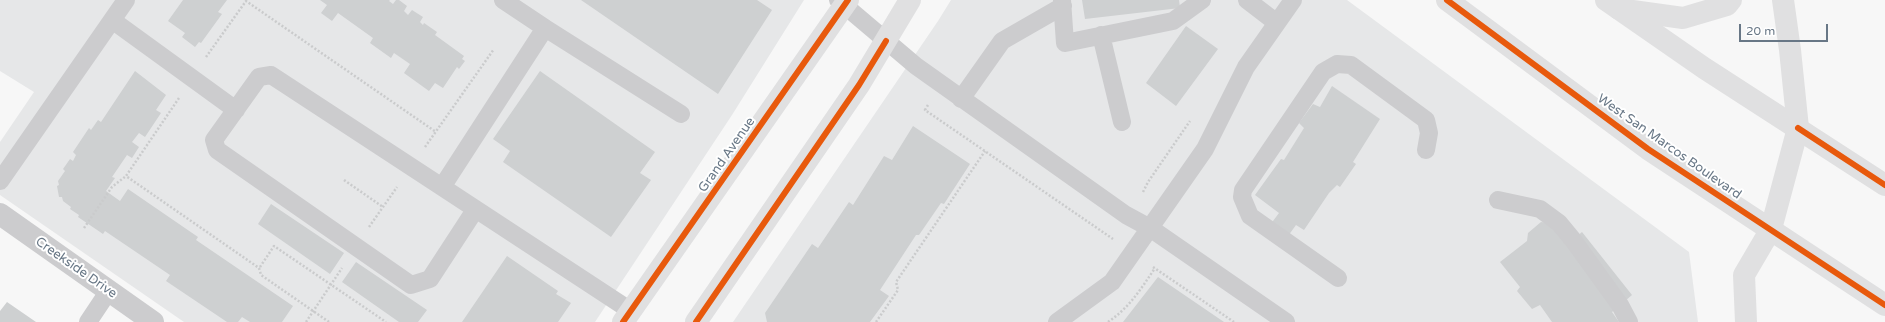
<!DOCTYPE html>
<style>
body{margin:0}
#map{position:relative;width:1885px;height:322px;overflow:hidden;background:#f7f7f7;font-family:"Varela Round",sans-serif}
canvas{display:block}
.scale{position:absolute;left:1739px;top:24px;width:89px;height:18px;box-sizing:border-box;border:2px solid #687786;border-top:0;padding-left:5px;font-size:12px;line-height:14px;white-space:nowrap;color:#687786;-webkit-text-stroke:3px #fff;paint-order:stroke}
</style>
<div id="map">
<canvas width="1885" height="322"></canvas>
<div class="scale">20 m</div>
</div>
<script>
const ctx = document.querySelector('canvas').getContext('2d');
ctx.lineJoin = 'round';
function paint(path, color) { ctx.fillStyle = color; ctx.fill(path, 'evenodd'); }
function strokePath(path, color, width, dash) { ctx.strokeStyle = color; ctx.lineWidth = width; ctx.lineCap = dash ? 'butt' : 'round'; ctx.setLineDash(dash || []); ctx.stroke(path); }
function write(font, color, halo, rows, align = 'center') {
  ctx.font = font + ' "Varela Round",sans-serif'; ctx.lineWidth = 4; ctx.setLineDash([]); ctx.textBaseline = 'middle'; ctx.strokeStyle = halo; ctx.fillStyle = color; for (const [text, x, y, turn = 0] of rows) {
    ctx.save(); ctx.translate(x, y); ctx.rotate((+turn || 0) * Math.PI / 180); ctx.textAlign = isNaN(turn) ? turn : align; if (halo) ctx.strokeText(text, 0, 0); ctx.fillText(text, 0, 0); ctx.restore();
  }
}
const built = new Path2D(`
 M0,0H804L732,115L595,322H184L0,195V142L34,92L0,71Z
 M951,0H1347L1689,252L1698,322H733L938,21Z`);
const building = new Path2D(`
 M183,0H227L218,12L222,14L201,43L199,42L195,47L182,37L185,33L168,21Z
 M320,0H390L389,1L393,4L396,0H399L407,6L404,11L408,15L412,10L423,17L420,22L423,25L424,23L437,32L435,35L464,56L462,59L465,61L459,69L457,67L443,88L435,83L429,91L404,73L410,64L394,53L391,58L370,43L373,38L338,13L332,21L321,13L327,5Z
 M581,0H757L772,10L718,94Z
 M1082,0H1179L1180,8L1085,19Z
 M1186,26L1218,49L1176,106L1146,83Z
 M135,71L166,95L156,110L161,113L145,137L139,133L132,142L139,147L132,158L127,155L112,177L115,178L106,191L120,201L128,189L198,237L196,240L293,306L282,322H250L242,317L238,322H227L166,281L170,275L105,231L103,234L78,217L79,215L70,209L71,207L63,201L62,197H59L57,186L59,185L58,181L65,171L63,169L70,159L73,161L76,155L73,152L89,128L91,130L98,120L101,122Z
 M540,71L655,152L640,173L651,180L611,237L503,162L510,151L493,139Z
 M1332,86L1380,119L1353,162L1356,164L1340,187L1337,185L1329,193L1304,230L1296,225L1288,236L1270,225L1279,213L1255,195L1281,159L1284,160L1304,128L1299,123L1313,104L1320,107Z
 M913,126L970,164L944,204L941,203L919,235H916L880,290L889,296L870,322H767L765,313L812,244L818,248L849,202L853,205L884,156L892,160Z
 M271,204L344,253L330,274L258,224Z
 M1541,222L1548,223L1567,245L1582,232L1632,295L1612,312L1619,322H1552L1540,305L1532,309L1517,291L1520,287L1500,262L1527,241L1528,233Z
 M507,256L558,291L556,294L571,303L558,322H462Z
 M356,262L427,310L418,322H399L342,282Z
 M1158,277L1224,322H1123Z
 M7,302L36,322H0V311Z`);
const path = new Path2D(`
 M206,57L246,1L436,132
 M179,98L126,176L259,268L261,275L329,322
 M928,105L925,110L1113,239
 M425,147L494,49
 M344,180L383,207
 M1143,192L1148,182L1190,121
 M369,227L397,187
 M84,228L112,187L126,176
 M260,267L274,246L386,322
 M1153,267L1234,322
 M306,322L342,268
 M876,322L898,290L896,282L985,151
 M1108,322C1129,308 1141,289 1155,268`);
const lane = new Path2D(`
 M503,0L545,28
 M838,0L916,66L1126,215L1150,228L1286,322
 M1062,0L1065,43L1173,21L1202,0
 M1247,0L1277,23
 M112,20L236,110
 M1101,35L1122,122
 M961,99L1002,41L1063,6
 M0,181L126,0
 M442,187L271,75L259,77L214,140L217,150L411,285L430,279L475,210
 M1498,200L1540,209L1559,223L1573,240L1620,305L1629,322
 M1338,278L1250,216L1242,197L1243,190L1323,72L1337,64L1351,65L1426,120L1429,133L1426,150
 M631,311L442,187L545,28L681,114
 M88,322L108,292
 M1057,322L1112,282L1205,149L1246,67L1293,0`);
const street = new Path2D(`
 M0,214L153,322`);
const secondary = new Path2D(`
 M623,322L848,0
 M696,322L859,85L910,0`);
const primary = new Path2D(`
 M1447,0L1648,149L1885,305
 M1606,0L1704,68L1885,185`);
const highway = new Path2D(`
 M1619,9L1683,18L1727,5L1731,0
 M1746,322L1744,275L1771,229L1798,128L1790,50L1783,0`);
const cycleway = new Path2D(`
 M1447,0L1648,149L1885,305
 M1798,128L1885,185
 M623,322L848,0
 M696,322L859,85L886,41`);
const streetNames = [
 ["West San Marcos Boulevard",1669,147,35],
 ["Grand Avenue",727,155,-55],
 ["Creekside Drive",76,268,35]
];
paint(built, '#e6e7e8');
paint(building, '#ced0d1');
strokePath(path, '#cacbcc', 2.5, [2, 2]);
strokePath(lane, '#ccccce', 18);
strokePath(street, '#ccccce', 22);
strokePath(secondary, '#e0e0e1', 22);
strokePath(primary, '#e0e0e1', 22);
strokePath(highway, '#e0e0e1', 22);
strokePath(cycleway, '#e8590c', 6);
write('13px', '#687786', '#fff', streetNames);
</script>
